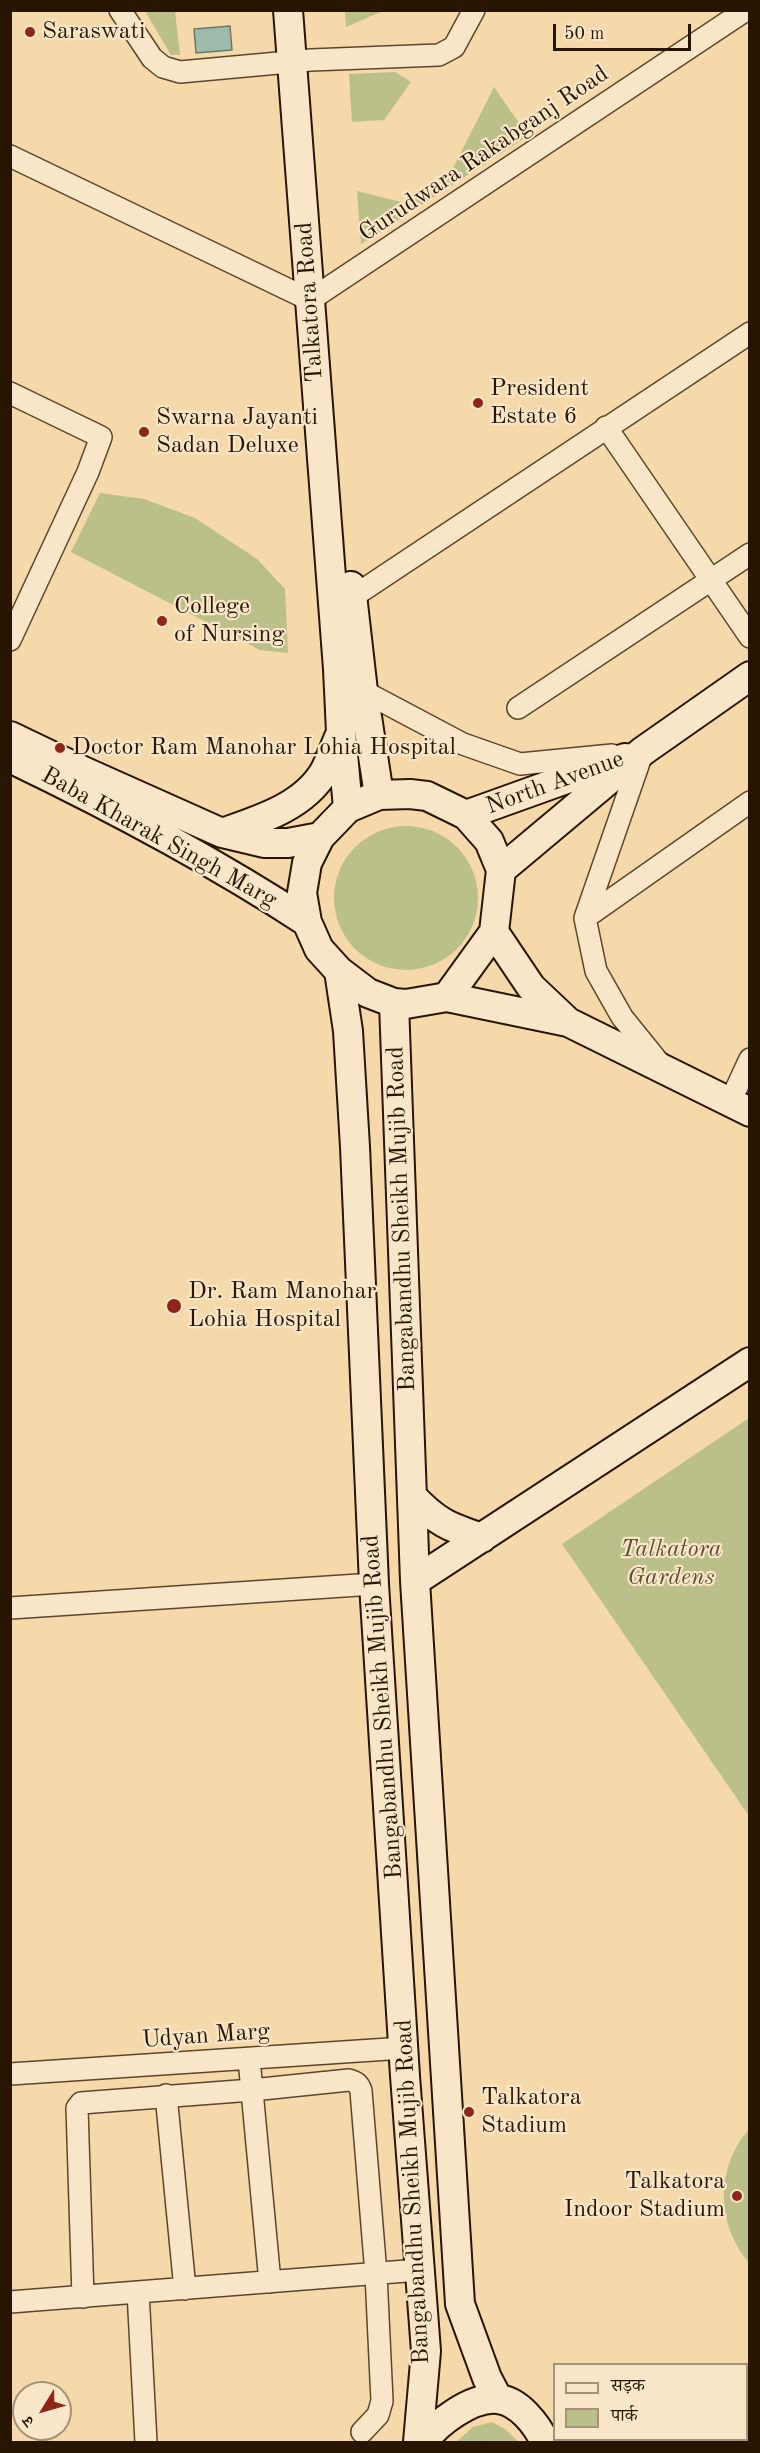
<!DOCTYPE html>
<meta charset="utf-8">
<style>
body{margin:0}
#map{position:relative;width:760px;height:2453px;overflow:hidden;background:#f6d9ab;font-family:"Old Standard TT","Noto Serif Devanagari",serif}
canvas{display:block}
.frame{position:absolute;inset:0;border:12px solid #281500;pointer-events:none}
.legend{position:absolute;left:553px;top:2363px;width:195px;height:78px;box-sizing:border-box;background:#f9e6c8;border:2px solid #a59278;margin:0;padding:8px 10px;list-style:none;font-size:18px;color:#281500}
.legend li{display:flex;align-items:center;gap:12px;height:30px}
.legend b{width:30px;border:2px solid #a59278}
.north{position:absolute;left:12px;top:2381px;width:60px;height:60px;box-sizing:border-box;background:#f9e6c8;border:2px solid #a59278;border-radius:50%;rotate:233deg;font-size:16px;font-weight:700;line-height:24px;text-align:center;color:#281500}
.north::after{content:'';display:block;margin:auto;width:21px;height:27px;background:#8f2418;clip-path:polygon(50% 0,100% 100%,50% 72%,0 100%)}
.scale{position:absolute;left:553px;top:24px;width:138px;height:27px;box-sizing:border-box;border:3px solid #281500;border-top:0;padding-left:8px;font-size:18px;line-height:21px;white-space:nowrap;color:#281500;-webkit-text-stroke:4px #f9e6c8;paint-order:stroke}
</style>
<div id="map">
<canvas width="760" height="2453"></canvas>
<div class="frame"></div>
<ul class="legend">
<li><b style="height:8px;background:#f9e6c8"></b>सड़क</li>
<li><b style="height:16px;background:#bbbf89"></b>पार्क</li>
</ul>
<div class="north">उ</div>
<div class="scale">50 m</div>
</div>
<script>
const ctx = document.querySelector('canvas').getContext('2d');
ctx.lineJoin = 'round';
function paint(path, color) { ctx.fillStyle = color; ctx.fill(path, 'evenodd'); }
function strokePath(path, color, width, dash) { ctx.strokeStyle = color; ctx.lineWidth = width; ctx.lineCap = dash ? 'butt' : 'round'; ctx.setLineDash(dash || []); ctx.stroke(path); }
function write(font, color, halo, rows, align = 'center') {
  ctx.font = font + ' "Old Standard TT",serif'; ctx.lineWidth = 4.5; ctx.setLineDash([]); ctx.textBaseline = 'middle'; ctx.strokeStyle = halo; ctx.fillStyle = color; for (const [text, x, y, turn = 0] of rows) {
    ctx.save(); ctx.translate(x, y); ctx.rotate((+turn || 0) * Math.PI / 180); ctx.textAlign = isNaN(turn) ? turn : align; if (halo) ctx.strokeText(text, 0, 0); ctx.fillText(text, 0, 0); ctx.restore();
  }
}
const green = new Path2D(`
 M345,10H383V11L346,27Z
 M145,11H175L180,55H171Z
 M395,72L411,82L384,120L352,122L349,74Z
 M494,87L528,136L361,244L357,191L405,203L450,174Z
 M100,493L144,499L195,518L257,559L285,589L288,653L260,650L71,552Z
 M334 898a72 72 0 1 1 144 0a72 72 0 1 1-144 0Z
 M749,1418V1816L562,1544Z
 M749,2129V2263C716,2224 715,2168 749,2129Z
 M492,2422L505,2429L519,2442H456L473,2427Z`);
const water = new Path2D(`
 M230,26L232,50L196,53L194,29Z`);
const street = new Path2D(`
 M120,10L152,58L163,67L180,72L311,60L439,55L454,47L474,10
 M10,156L310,300L746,10
 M10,393L101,437L88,472L10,640
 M606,427L750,637
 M351,598L750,333
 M363,691L463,744L520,764L612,755
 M518,708L750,554
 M643,751L585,918L596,971L622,1017L660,1064
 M585,918L750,802
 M730,1102L750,1059
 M10,1608L374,1584
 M249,2059L270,2282
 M10,2074L404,2048
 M166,2095L185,2289
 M138,2292L146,2442
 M83,2297L77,2108L81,2103L252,2090L349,2080C356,2082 359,2084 361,2091L376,2274L382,2401L378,2415L362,2432
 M10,2302L419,2270
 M746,2436H750
 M568,2440L585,2442
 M688,2442L717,2440`);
const secondary = new Path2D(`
 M288,10L338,669L341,732L348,808
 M351,586L363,691L379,795
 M10,736L81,770L222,833L264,843H288L320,837
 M10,758C112,807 212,860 307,922
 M466,815L625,758
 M222,833C259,820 303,807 324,772C330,761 334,748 339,737
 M501,870L643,751L750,676
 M494,932L531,987L568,1022
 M339,971L348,1031L355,1147L374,1584L405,2076L426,2351L418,2442
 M447,997L494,932L501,870L489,841L466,815L427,796L410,794L379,795L348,808L320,837L307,863L302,893L307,922L319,949L339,971L368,993L394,1003L406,1004L447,997L568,1022L750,1112
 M394,1003L415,1581L460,2304L487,2378L498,2399
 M412,1496C436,1522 449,1527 482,1538
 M415,1581L750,1362
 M423,2442C437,2423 472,2396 498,2399C519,2401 537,2425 545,2442`);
const markers = [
 [30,32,6,"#8f2418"],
 [478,403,6,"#8f2418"],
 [144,432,6,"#8f2418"],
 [162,621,6,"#8f2418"],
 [60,748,6,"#8f2418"],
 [174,1306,8,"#8f2418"],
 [469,2112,6,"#8f2418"],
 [737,2196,6,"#8f2418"]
];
const poiNames = [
 ["Saraswati",42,32],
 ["President",490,389],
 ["Estate 6",490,417],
 ["Swarna Jayanti",156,418],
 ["Sadan Deluxe",156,446],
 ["College",174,607],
 ["of Nursing",174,635],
 ["Doctor Ram Manohar Lohia Hospital",72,748],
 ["Dr. Ram Manohar",188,1292],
 ["Lohia Hospital",188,1320],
 ["Talkatora",481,2098],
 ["Stadium",481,2126],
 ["Talkatora",725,2182,"right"],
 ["Indoor Stadium",725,2210,"right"]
];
const streetNames = [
 ["Gurudwara Rakabganj Road",484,154,-34],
 ["Talkatora Road",310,302,-94],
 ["North Avenue",555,783,-20],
 ["Baba Kharak Singh Marg",159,838,29],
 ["Bangabandhu Sheikh Mujib Road",402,1219,-92],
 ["Bangabandhu Sheikh Mujib Road",383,1707,-94],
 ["Udyan Marg",206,2036,-4],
 ["Bangabandhu Sheikh Mujib Road",413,2192,-93]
];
const parkNames = [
 ["Talkatora",671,1550],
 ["Gardens",671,1578]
];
paint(green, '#bbbf89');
paint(water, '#9dbaaa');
strokePath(water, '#6e7866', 1.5);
strokePath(street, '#5c462b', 24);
strokePath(secondary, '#281500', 32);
strokePath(street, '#f9e6c8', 21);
strokePath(secondary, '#f9e6c8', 28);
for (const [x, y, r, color] of markers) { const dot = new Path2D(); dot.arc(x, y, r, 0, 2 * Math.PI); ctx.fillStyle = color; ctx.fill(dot); strokePath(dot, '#f9e6c8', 2); }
write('24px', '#281500', '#f9e6c8', poiNames, 'left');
write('24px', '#281500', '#f9e6c8', streetNames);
write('italic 24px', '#5b5030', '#f9e6c8', parkNames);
</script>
